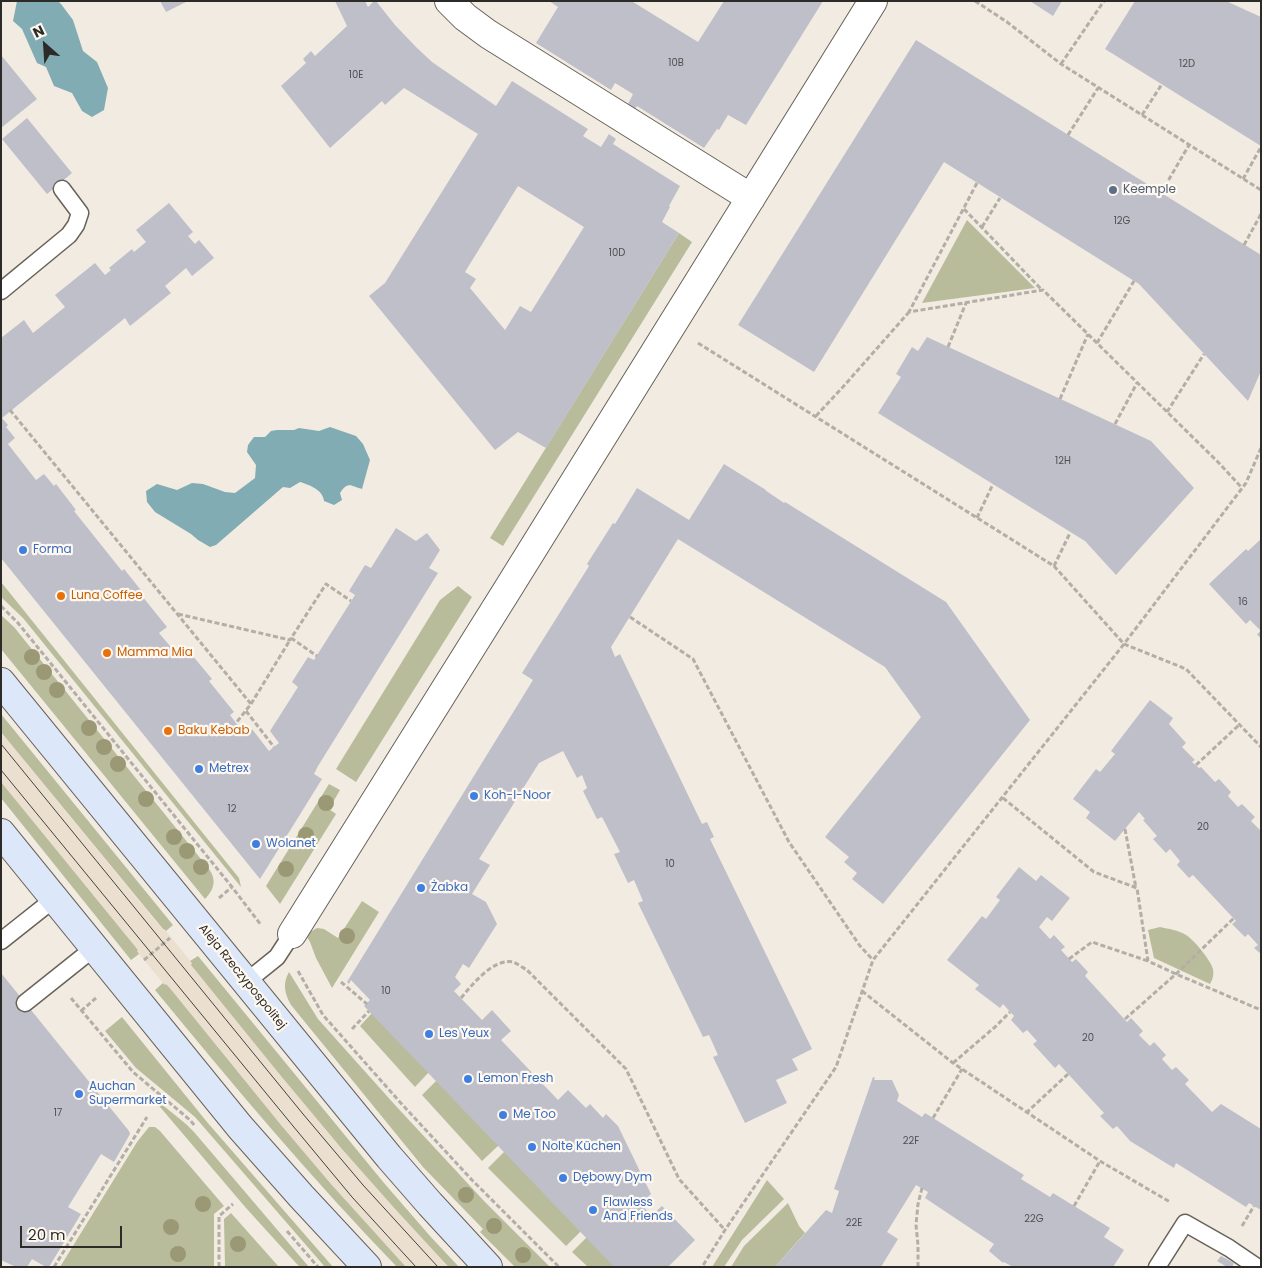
<!DOCTYPE html>
<meta charset="utf-8">
<style>
body{margin:0}
#map{position:relative;width:1262px;height:1268px;overflow:hidden;background:#f2ebe1;font-family:Poppins,sans-serif}
canvas{display:block}
.frame{position:absolute;inset:0;border:2px solid #2d2b27;pointer-events:none}
.north{position:absolute;left:20px;top:20px;width:50px;height:50px;-webkit-text-stroke:4px #fef8f0;paint-order:stroke;rotate:334deg;font-size:14px;font-weight:700;line-height:20px;text-align:center;color:#2d2b27}
.north::after{content:'';display:block;margin:auto;width:18px;height:22px;background:#2d2b27;clip-path:polygon(50% 0,100% 100%,50% 72%,0 100%)}
.scale{position:absolute;left:20px;top:1226px;width:102px;height:22px;box-sizing:border-box;border:2px solid #2d2b27;border-top:0;padding-left:6px;font-size:15px;line-height:18px;white-space:nowrap;color:#2d2b27;-webkit-text-stroke:4px #fef8f0;paint-order:stroke}
</style>
<div id="map">
<canvas width="1262" height="1268"></canvas>
<div class="frame"></div>
<div class="north">N</div>
<div class="scale">20 m</div>
</div>
<script>
const ctx = document.querySelector('canvas').getContext('2d');
ctx.lineJoin = 'round';
function paint(path, color) { ctx.fillStyle = color; ctx.fill(path, 'evenodd'); }
function strokePath(path, color, width, dash) { ctx.strokeStyle = color; ctx.lineWidth = width; ctx.lineCap = dash ? 'butt' : 'round'; ctx.setLineDash(dash || []); ctx.stroke(path); }
function write(font, color, halo, rows, align = 'center') {
  ctx.font = font + ' Poppins,sans-serif'; ctx.lineWidth = 4.5; ctx.setLineDash([]); ctx.textBaseline = 'middle'; ctx.strokeStyle = halo; ctx.fillStyle = color; for (const [text, x, y, turn = 0] of rows) {
    ctx.save(); ctx.translate(x, y); ctx.rotate((+turn || 0) * Math.PI / 180); ctx.textAlign = isNaN(turn) ? turn : align; if (halo) ctx.strokeText(text, 0, 0); ctx.fillText(text, 0, 0); ctx.restore();
  }
}
const built = new Path2D(`
 M1,732L162,929H164L166,931L192,963L191,965L309,1109L396,1210L449,1267H406L331,1184L281,1125L169,987L166,984L165,985L163,983L139,954L137,951L138,950L1,782Z`);
const green = new Path2D(`
 M967,220L1035,288L922,303Z
 M679,233L692,242L503,546L490,538Z
 M1,582L239,878L241,887L23,618L1,597Z
 M458,586L472,597L356,782L336,769L440,600Z
 M1,615L14,627L209,869C217,880 214,890 205,899L1,649Z
 M1,714L173,925L166,931L164,929H163L1,732Z
 M1,782L138,950L137,951L139,954L131,960L1,798Z
 M329,784L340,790L329,809L336,814L280,904L266,886Z
 M362,901L379,912L332,988L316,958L310,942L307,937L310,932L317,928L324,929L338,938Z
 M1160,927C1169,929 1178,930 1186,935C1194,940 1210,959 1213,969C1214,974 1213,979 1210,984L1154,958L1148,930Z
 M198,956L384,1183L430,1236L459,1267H449L444,1262L396,1210L342,1149L281,1076L191,965L192,963L190,961Z
 M289,972L318,1019L395,1105L485,1202L550,1267H515L480,1232L483,1229L423,1167L291,1005C285,994 282,984 289,972Z
 M163,983L165,985L166,984L169,987L281,1125L331,1184L406,1267H397C312,1179 233,1085 155,990Z
 M372,1013L429,1072L415,1087L360,1026Z
 M122,1017L207,1122L333,1267H325L195,1117L136,1068L105,1031Z
 M437,1080L499,1145L482,1161L422,1095Z
 M149,1094L186,1124L194,1132L309,1267H300L295,1262L246,1208Z
 M149,1127H155L160,1131L224,1206L214,1214V1267H60L137,1142Z
 M505,1151L581,1231L566,1246L488,1168Z
 M767,1180L784,1199L742,1240L724,1267H712Z
 M788,1203L799,1226L805,1233L775,1267H731L744,1246Z
 M231,1213L279,1267H225L224,1219Z
 M587,1237L616,1267H588L572,1252Z`);
const water = new Path2D(`
 M17,1H58L61,4L73,20L83,51L97,62L108,88L104,110L92,117L82,111L72,93L54,86L46,67L37,63L22,29L13,21Z
 M330,427L356,436L363,444L370,460L362,489C350,486 348,481 340,493L342,500L334,505L324,501C323,490 310,485 300,482L290,488L283,487L216,545L210,547L198,540L191,534L155,512L147,502L146,491L157,484L177,490L192,483L203,484L225,492L235,493L255,478L256,465L247,452L248,445L254,437H265L271,431L277,430H294L299,428L319,431Z`);
const building = new Path2D(`
 M160,1H188L166,12Z
 M335,1H365L368,7L374,1H376L395,25L416,47L432,62L496,106L512,81L588,129L583,136L601,147L609,134L616,139L613,144L680,186L669,206L670,207L662,222L679,233L546,448L518,432L495,450L369,296L385,283L478,134L404,88L385,105L382,101L330,148L281,86L306,63L303,59L311,51L315,56L347,26ZM518,186L584,227L531,312L520,306L505,330L470,288L476,279L465,272Z
 M549,1H634L633,2L698,42L724,1H823L746,125L728,115L719,130L717,129L704,148L637,106L633,112L626,108L633,94L615,83L611,90L536,43L558,7Z
 M1030,1H1062L1053,16Z
 M1135,1H1226L1261,17V146L1105,49Z
 M916,40L1261,255V371L1248,401L1139,284L944,162L814,372L738,325Z
 M1,55L37,99L1,128Z
 M27,118L72,173L47,194L2,139Z
 M169,203L193,232L188,236L195,244L199,240L214,258L192,276L186,268L165,286L171,293L130,326L125,318L2,418L8,425L6,427L15,438L8,444L36,480L44,474L54,486L56,484L76,510L74,511L122,571L124,569L144,594L142,596L167,627L159,633L175,652L183,647L190,656L192,655L212,679L209,681L234,712L230,715L236,723L240,728L244,725L250,732L252,729L269,751L279,743L270,731L298,687L292,682L308,657L314,660L355,595L349,591L365,565L371,568L396,528L416,541L427,533L440,550L429,568L438,573L318,766L314,774L322,779L260,879L1,558V338L24,320L33,333L65,307L55,295L95,263L105,275L111,270L109,268L132,249L134,252L146,242L136,230Z
 M927,337L1151,441L1194,488L1116,575L1085,541L878,413L901,377L896,374L912,347L918,351Z
 M724,464L766,490H765L784,503L785,502L946,602L1030,720L883,904L852,879L857,873L844,862L849,857L825,837L921,717L885,667L678,539L611,647L615,657L620,654L702,824L707,822L714,837L710,839L812,1049L792,1059L798,1070L776,1080L787,1103L745,1123L713,1057L718,1055L709,1035L703,1037L638,903L643,901L634,880L628,883L614,854L620,852L602,817L597,819L583,791L587,788L582,775L577,778L563,751L539,763L479,859L490,865L472,894L486,902L497,924L469,968L463,964L455,977L461,984L454,991L482,1020L492,1010L511,1031L501,1040L558,1100L568,1090L586,1108L590,1104L603,1118L606,1114L618,1126L651,1194L640,1204L652,1215L662,1206L695,1240L668,1267H614L364,1006L370,1000L351,980L349,984L347,982L533,680L522,673L589,566L587,564L613,523L615,524L637,488L689,520Z
 M1261,539V639L1257,634L1261,631L1250,620L1246,624L1209,584L1246,549L1248,551Z
 M1150,700L1173,718L1169,724L1186,743L1182,747L1195,760L1192,762L1199,768L1201,767L1215,782L1219,779L1231,792L1228,796L1238,807L1242,804L1255,817L1251,821L1261,831V954L1254,948L1258,945L1248,934L1245,937L1232,924L1236,921L1193,875L1189,878L1177,865L1180,861L1170,849L1166,853L1153,839L1157,836L1143,820L1145,819L1139,812L1115,841L1086,818L1090,812L1073,799L1096,769L1100,772L1115,754L1111,751Z
 M1019,867L1036,881L1041,875L1070,898L1052,921L1047,917L1039,927L1050,939L1054,935L1065,947L1061,950L1072,962L1076,959L1088,972L1085,976L1127,1022L1131,1018L1143,1031L1139,1035L1150,1046L1154,1042L1166,1055L1162,1059L1172,1070L1176,1067L1189,1080L1185,1084L1212,1112L1221,1104L1261,1129V1210L1249,1203L1246,1207L1176,1163L1174,1168L1130,1141L1117,1126L1113,1129L1100,1116L1104,1113L1059,1064L1055,1068L1033,1044L1037,1041L1027,1030L1023,1033L1011,1020L1014,1016L1003,1004L1000,1008L975,989L979,985L947,960L982,916L986,919L1000,900L996,897Z
 M1,973L129,1131L130,1134L114,1162L101,1154L68,1207L81,1214L49,1267H46L32,1259L27,1267H16L1,1260Z
 M873,1077L875,1078L874,1080H892L899,1095L897,1101L922,1117L925,1113L933,1118L1024,1175L1021,1179L1050,1197L1053,1193L1110,1228L1104,1237L1124,1250L1113,1267H1013L1004,1262L1003,1263L989,1251L994,1244L925,1198L928,1192L916,1185L887,1232L898,1239L881,1267H775L826,1210L832,1213L839,1191L834,1189Z
 M1221,1256L1234,1263L1232,1267H1227L1217,1261Z`);
const path = new Path2D(`
 M975,1L1007,22L1061,64L1261,190
 M1061,64L1104,1
 M1142,115L1162,84
 M1068,135L1098,88
 M1243,179L1261,147
 M977,183L909,312L1043,290L1218,462L1242,488
 M1161,193L1189,145
 M964,209L1042,290
 M982,227L1000,198
 M1244,245L1261,214
 M698,343L1054,566L1124,644L873,960L836,1067L725,1230L702,1267
 M1097,343L1134,281
 M948,347L966,303
 M1060,399L1088,334
 M10,410L251,704L236,723
 M1167,412L1204,354
 M816,416L842,388L909,312
 M1115,424L1137,383
 M1261,448L1246,483L1124,644L1186,669L1261,747
 M977,518L993,484
 M1054,566L1070,533
 M1,606L18,623L232,887L261,925
 M178,614L290,640L326,584L351,601
 M630,617L693,659L789,842L860,946L873,960
 M291,638L317,656
 M251,704L290,640
 M246,711L274,747
 M1196,765L1239,725
 M1003,798L1094,872L1137,888L1148,961L1176,974L1261,1010
 M1125,829L1136,888
 M219,898L232,887
 M1069,959L1092,942L1148,961
 M144,960L170,938
 M298,971L323,1015L399,1101L471,1179L559,1267
 M341,982L367,1004
 M862,991L953,1063L1100,1161L1170,1202
 M71,998L133,1072L190,1120L195,1126
 M461,998C472,985 493,958 513,962C518,964 523,968 527,970L626,1069L679,1179L725,1230
 M81,1011L96,998
 M1125,1019L1176,974L1234,918
 M352,1029L369,1011
 M953,1063L995,1027L1010,1012
 M1026,1113L1068,1074
 M933,1118L962,1069
 M1074,1206L1100,1161
 M1242,1226L1254,1206
 M287,1231L318,1267
 M54,1267L147,1117
 M219,1267V1216L233,1204
 M918,1267V1245L916,1225L918,1204L922,1188`);
const lane = new Path2D(`
 M1,291L69,235L76,225L80,213L62,189
 M1,941L54,899
 M246,982L277,957L292,934
 M25,1003L94,948
 M1157,1267L1185,1223L1229,1248L1257,1267`);
const street = new Path2D(`
 M449,1L465,17L488,34L751,198
 M292,934L506,592L873,1`);
const secondary = new Path2D(`
 M1,682L389,1157L430,1204L488,1267
 M1,833L240,1127L301,1196L367,1267`);
const tram = new Path2D(`
 M1,744L303,1114L363,1185L438,1267
 M1,770L293,1126L352,1197L416,1267`);
const trees = [
 [32,657],
 [44,672],
 [57,690],
 [89,728],
 [104,747],
 [118,764],
 [146,799],
 [326,803],
 [306,835],
 [174,837],
 [187,851],
 [201,867],
 [286,869],
 [347,936],
 [466,1195],
 [203,1204],
 [494,1226],
 [171,1227],
 [238,1244],
 [178,1254],
 [523,1255]
];
const markers = [
 [1113,190,5,"#5c6f8a"],
 [23,550,5,"#3f7fe0"],
 [61,596,5,"#e8710a"],
 [107,653,5,"#e8710a"],
 [168,731,5,"#e8710a"],
 [199,769,5,"#3f7fe0"],
 [474,796,5,"#3f7fe0"],
 [256,844,5,"#3f7fe0"],
 [421,888,5,"#3f7fe0"],
 [429,1034,5,"#3f7fe0"],
 [468,1079,5,"#3f7fe0"],
 [79,1094,5,"#3f7fe0"],
 [503,1115,5,"#3f7fe0"],
 [532,1147,5,"#3f7fe0"],
 [563,1178,5,"#3f7fe0"],
 [593,1210,5,"#3f7fe0"]
];
const numberNames = [
 ["10B",676,63],
 ["12D",1187,64],
 ["10E",356,75],
 ["12G",1122,221],
 ["10D",617,253],
 ["12H",1063,461],
 ["16",1243,602],
 ["12",232,809],
 ["20",1203,827],
 ["10",670,864],
 ["10",386,991],
 ["20",1088,1038],
 ["17",58,1113],
 ["22F",911,1141],
 ["22G",1034,1219],
 ["22E",854,1223]
];
const serviceNames = [
 ["Keemple",1123,190]
];
const shopNames = [
 ["Forma",33,550],
 ["Metrex",209,769],
 ["Koh-I-Noor",484,796],
 ["Wolanet",266,844],
 ["Żabka",431,888],
 ["Les Yeux",439,1034],
 ["Lemon Fresh",478,1079],
 ["Auchan",89,1087],
 ["Supermarket",89,1101],
 ["Me Too",513,1115],
 ["Nolte Küchen",542,1147],
 ["Dębowy Dym",573,1178],
 ["Flawless",603,1203],
 ["And Friends",603,1217]
];
const foodNames = [
 ["Luna Coffee",71,596],
 ["Mamma Mia",117,653],
 ["Baku Kebab",178,731]
];
const streetNames = [
 ["Aleja Rzeczypospolitej",242,977,51]
];
paint(built, '#ebdfd0');
paint(green, '#b9bc9a');
paint(water, '#81acb4');
paint(building, '#bfbfca');
strokePath(lane, '#686259', 19);
strokePath(street, '#686259', 30);
strokePath(secondary, '#686259', 30);
strokePath(path, '#b3aea6', 3, [5, 2.5]);
strokePath(lane, '#fff', 16);
strokePath(street, '#fff', 28);
strokePath(secondary, '#dce7f9', 28);
strokePath(tram, '#45423e', 1);
ctx.fillStyle = '#9a9875';
for (const [x, y] of trees) { ctx.beginPath(); ctx.arc(x, y, 8, 0, 2 * Math.PI); ctx.fill(); }
for (const [x, y, r, color] of markers) { const dot = new Path2D(); dot.arc(x, y, r, 0, 2 * Math.PI); ctx.fillStyle = color; ctx.fill(dot); strokePath(dot, '#fef8f0', 2); }
write('10px', '#525050', null, numberNames);
write('12px', '#4e5e75', '#fef8f0', serviceNames, 'left');
write('12px', '#366cbe', '#fef8f0', shopNames, 'left');
write('12px', '#c56008', '#fef8f0', foodNames, 'left');
write('12px', '#2d2b27', '#fef8f0', streetNames);
</script>
